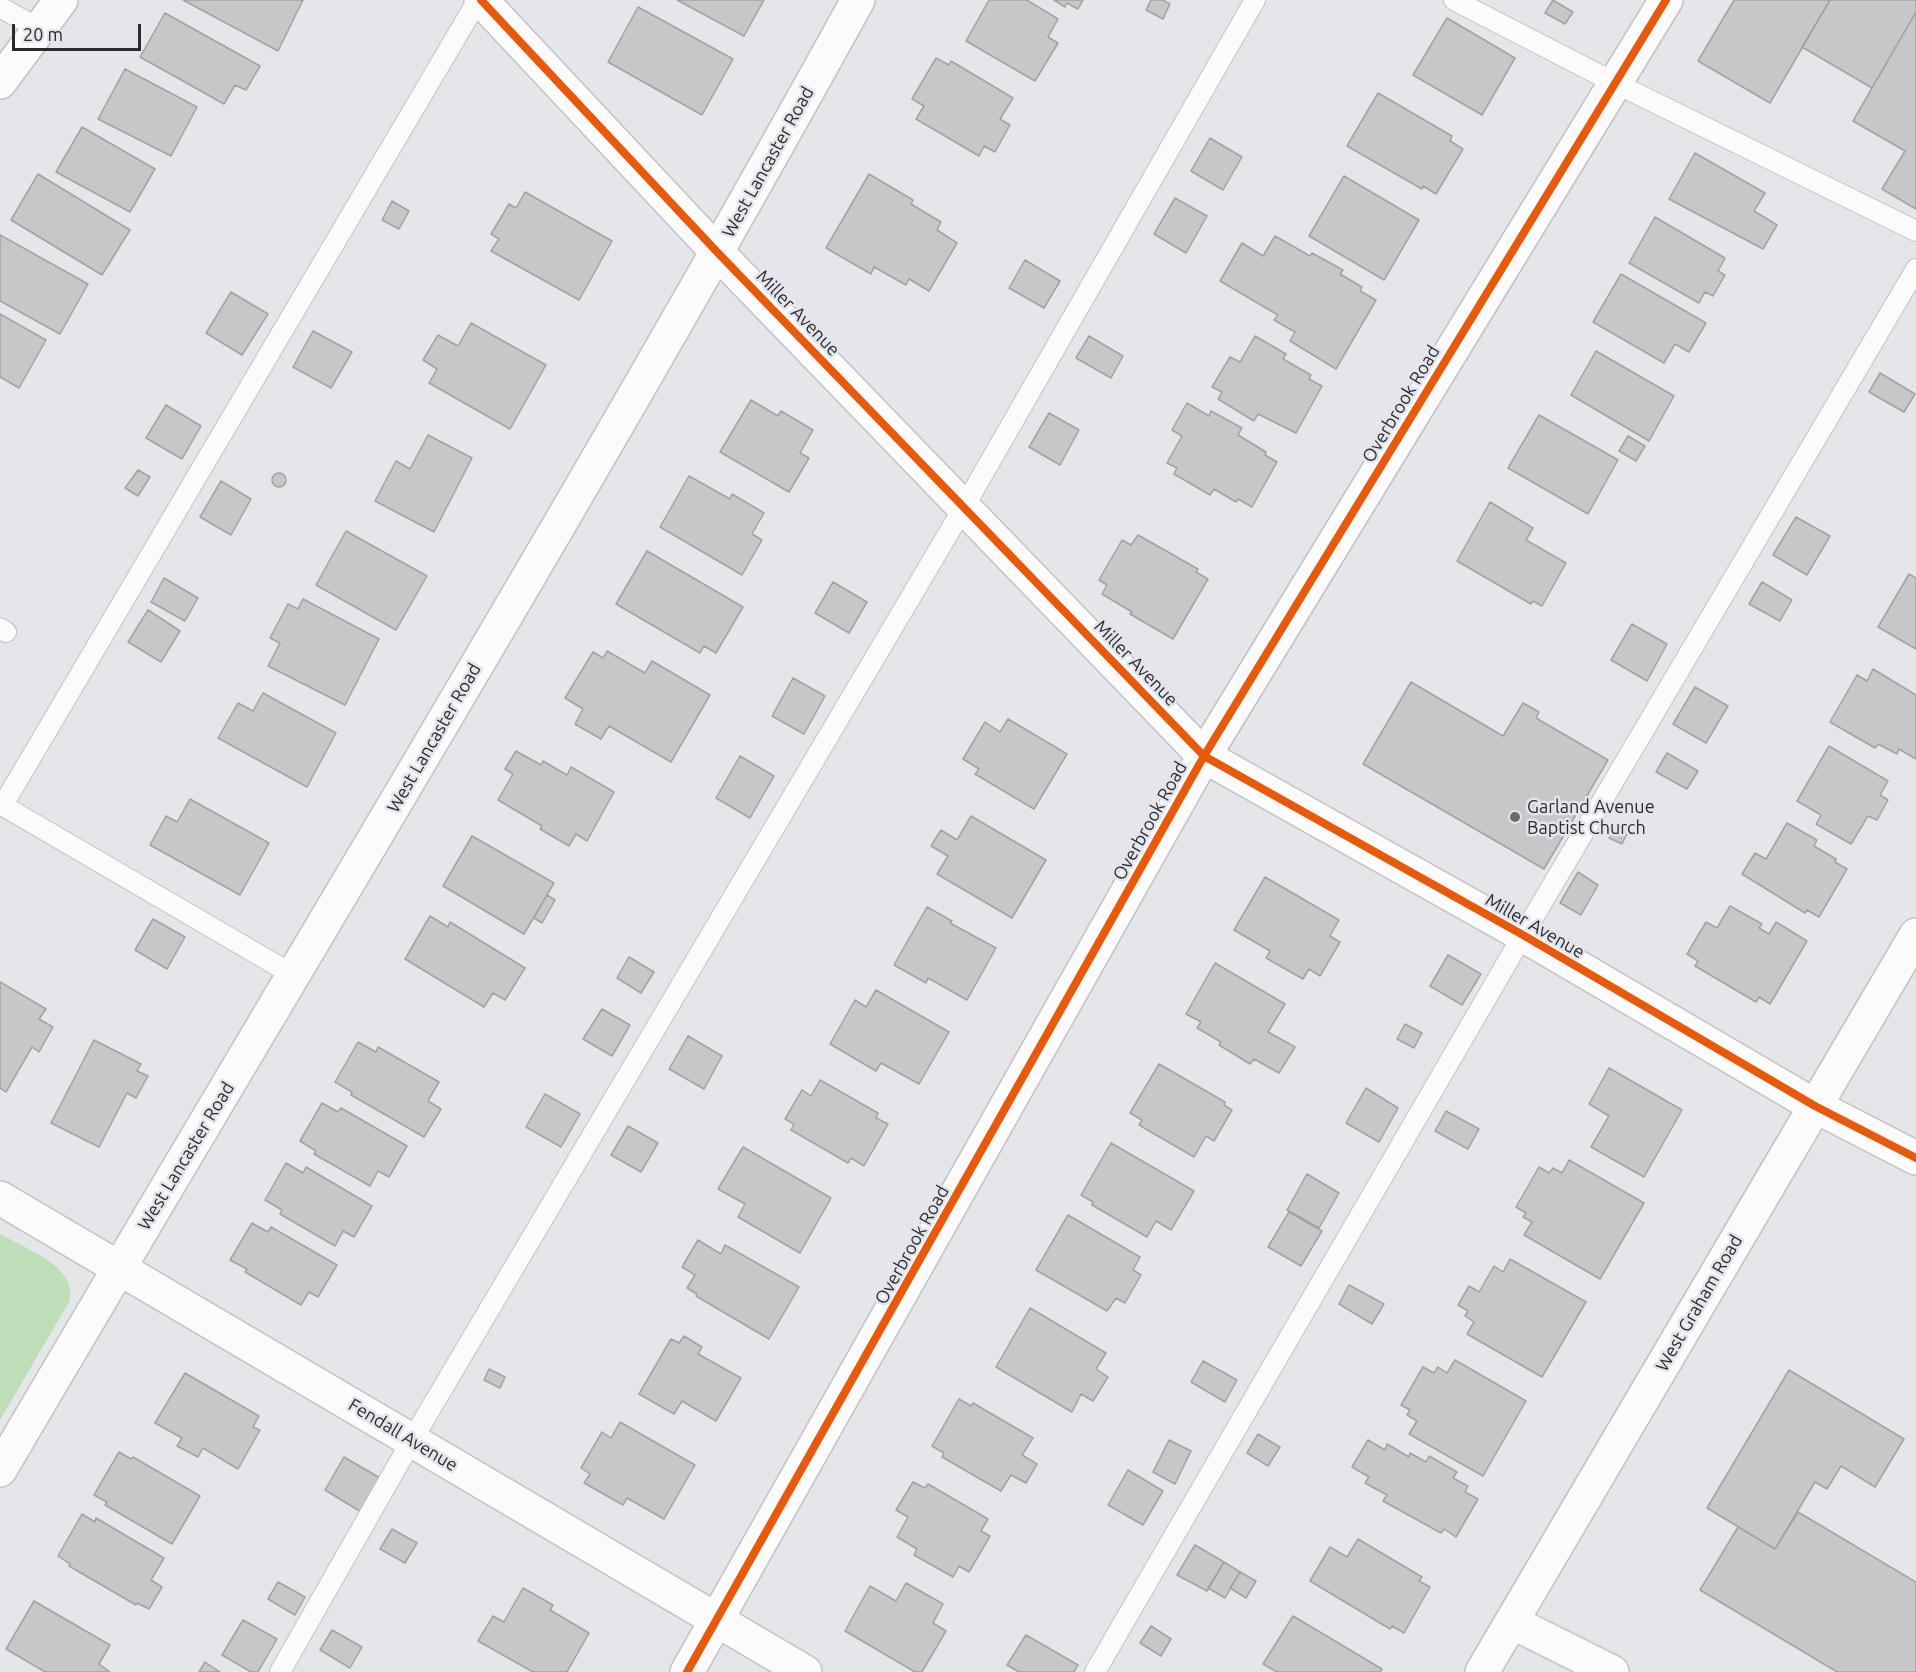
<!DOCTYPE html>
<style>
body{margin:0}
#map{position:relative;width:1916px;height:1672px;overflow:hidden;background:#e5e6ea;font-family:Ubuntu,sans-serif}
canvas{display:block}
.scale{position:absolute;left:12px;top:24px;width:129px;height:27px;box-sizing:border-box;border:3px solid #2a2b2d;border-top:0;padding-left:8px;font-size:18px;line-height:21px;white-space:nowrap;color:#2a2b2d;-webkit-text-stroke:4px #e3e5ec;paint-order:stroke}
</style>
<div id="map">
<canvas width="1916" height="1672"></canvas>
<div class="scale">20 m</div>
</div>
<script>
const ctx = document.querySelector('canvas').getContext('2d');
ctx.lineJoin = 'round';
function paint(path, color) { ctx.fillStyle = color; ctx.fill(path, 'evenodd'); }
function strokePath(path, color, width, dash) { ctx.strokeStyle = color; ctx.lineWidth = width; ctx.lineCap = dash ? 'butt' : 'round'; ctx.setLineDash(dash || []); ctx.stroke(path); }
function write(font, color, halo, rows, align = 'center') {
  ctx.font = font + ' Ubuntu,sans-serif'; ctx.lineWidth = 5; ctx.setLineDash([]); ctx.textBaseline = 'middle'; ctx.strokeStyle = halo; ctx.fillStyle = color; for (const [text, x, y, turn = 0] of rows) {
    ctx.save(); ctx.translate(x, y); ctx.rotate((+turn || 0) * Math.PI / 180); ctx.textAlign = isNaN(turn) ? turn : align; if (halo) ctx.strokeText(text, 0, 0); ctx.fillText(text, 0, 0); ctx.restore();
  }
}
const green = new Path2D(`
 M0,1234C24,1248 80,1267 69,1302L0,1420Z`);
const building = new Path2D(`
 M183,0H303L278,51Z
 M677,0H764L744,36Z
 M989,0H1027L1058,19L1048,37L1058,43L1035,81L966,41Z
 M1054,0H1083L1078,9L1067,3L1065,7Z
 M1151,0H1163L1170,4L1163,19L1146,10Z
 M1553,0L1573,12L1565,24L1545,13Z
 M1734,0H1830L1770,103L1698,61Z
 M1830,0H1916V12L1872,88L1802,47Z
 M638,7L733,59L702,115L608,62Z
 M1916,12V209L1882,189L1905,151L1853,121Z
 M165,13L260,66L246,90L235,85L224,104L140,57Z
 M1447,18L1515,58L1482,115L1413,75Z
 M936,58L949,65L951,61L1013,98L1000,119L1010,125L995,152L984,146L979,156L916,119L924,106L912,99Z
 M125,69L197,107L171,156L98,119Z
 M1378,93L1452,136L1450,141L1463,149L1436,194L1423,186L1422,189L1347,146Z
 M82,127L155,169L130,212L56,172Z
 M1210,138L1242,157L1223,190L1191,171Z
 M1695,153L1765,193L1754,211L1777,225L1763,249L1669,199Z
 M38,174L130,230L102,275L11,220Z
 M869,174L913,200L911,204L941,222L937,230L957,243L929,291L909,279L906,285L874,267L871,274L826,248Z
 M1344,176L1419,220L1384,280L1309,236Z
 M525,192L612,241L579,300L491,251L499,239L491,234L509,204L516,208Z
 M1175,198L1207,216L1186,253L1154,234Z
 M392,201L409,211L399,229L382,220Z
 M1655,217L1725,258L1718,271L1725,275L1713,296L1705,292L1699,303L1629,263Z
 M0,235L88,284L60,334L0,301Z
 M1275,236L1310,256L1312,253L1343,270L1340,274L1362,287L1360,291L1376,300L1336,369L1290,341L1295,332L1274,320L1278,315L1220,281L1242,243L1263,256Z
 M1025,260L1060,281L1044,308L1009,288Z
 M1621,274L1706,323L1689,352L1675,344L1664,363L1593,322Z
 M231,292L268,314L242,355L206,333Z
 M0,314L46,340L19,388L0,377Z
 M471,323L546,365L510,429L429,383L437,369L423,360L438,335L458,346Z
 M313,331L352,352L331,388L293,367Z
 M1089,336L1123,356L1111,378L1076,358Z
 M1255,336L1286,354L1283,359L1311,375L1309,379L1322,386L1296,433L1258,414L1254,421L1218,399L1222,392L1212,387L1230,357L1240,362Z
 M1596,351L1674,396L1649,441L1571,395Z
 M1880,373L1915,394L1904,412L1869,392Z
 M751,400L778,416L781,411L813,430L800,453L809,458L789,492L720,452Z
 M1187,403L1209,416L1211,411L1242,428L1238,435L1266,452L1265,455L1277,462L1252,507L1238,499L1236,502L1214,489L1210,495L1174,474L1177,468L1167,463L1182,436L1172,430Z
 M166,405L201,426L182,459L146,438Z
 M1049,413L1079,430L1060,465L1029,447Z
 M1539,415L1618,460L1588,514L1508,468Z
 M428,435L472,458L434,532L375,501L396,461L410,469Z
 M1628,436L1645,446L1636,461L1619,451Z
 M138,470L150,477L138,496L125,488Z
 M272 480a7 7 0 1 1 14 0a7 7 0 1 1-14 0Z
 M689,476L730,499L732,494L764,513L752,534L762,540L742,575L660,527Z
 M221,481L251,499L231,535L200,517Z
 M1490,502L1533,528L1526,540L1566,563L1542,606L1533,601L1531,604L1457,561Z
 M1796,517L1830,536L1807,575L1773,555Z
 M346,531L427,576L396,630L316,585Z
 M1138,535L1198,569L1196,572L1208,579L1173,639L1130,614L1132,612L1102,594L1107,585L1099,580L1122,540L1131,545Z
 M647,551L743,607L716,653L704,646L700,653L616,604Z
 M1909,574L1916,578V649L1878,627Z
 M164,578L198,598L185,621L151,602Z
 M833,582L867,602L849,633L815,613Z
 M1762,582L1792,600L1780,621L1749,604Z
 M303,599L379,639L345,705L268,666L280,643L270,638L288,604L298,609Z
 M148,610L180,631L161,662L128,642Z
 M1632,624L1667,644L1647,681L1611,660Z
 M607,651L645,673L652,661L710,695L671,762L609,726L601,739L575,724L583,709L565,698L593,652L603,658Z
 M1873,669L1916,695V759L1899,749L1897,754L1878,744L1875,748L1830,722L1857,675L1867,681Z
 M793,678L825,696L804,734L772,716Z
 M1411,682L1503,736L1523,703L1539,712L1536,718L1608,760L1544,869L1363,764Z
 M1695,687L1728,706L1706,743L1673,724Z
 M263,693L336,733L307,787L218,738L238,703L253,711Z
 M1008,719L1067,754L1034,809L975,774L979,769L963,759L985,722L1000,732Z
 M1829,746L1888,781L1880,795L1888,800L1877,820L1868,816L1851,844L1816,824L1821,815L1797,801Z
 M516,751L541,765L543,761L567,775L571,767L614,792L587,841L576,834L569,846L540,829L542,826L498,800L513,774L505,769Z
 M1667,753L1698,771L1687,789L1656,772Z
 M740,756L774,776L750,818L716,798Z
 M190,799L269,843L240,895L150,845L166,816L177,822Z
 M971,816L1046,860L1012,918L937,874L948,856L931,846L941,830L957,840Z
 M1787,823L1817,840L1814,846L1836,859L1835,862L1847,869L1819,917L1807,910L1805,913L1742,874L1755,853L1766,859Z
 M1616,824L1629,830L1622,844L1609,838Z
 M472,836L554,883L524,934L443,886Z
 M1578,872L1598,885L1581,915L1560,903Z
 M1265,877L1339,920L1330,936L1340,942L1320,976L1309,969L1303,979L1266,958L1270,951L1234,930Z
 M547,895L555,900L542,923L534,918Z
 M1730,906L1762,924L1759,928L1769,934L1776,922L1807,941L1770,1004L1759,997L1756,1002L1695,966L1698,961L1687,954L1706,922L1717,928Z
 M927,907L952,921L950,923L996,948L967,1000L928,978L926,983L894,965Z
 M430,916L448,927L450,922L525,968L505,1000L493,993L484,1007L405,959Z
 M153,919L185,937L167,969L135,950Z
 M1448,955L1481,974L1462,1005L1430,986Z
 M629,957L654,972L641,993L617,978Z
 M1215,963L1285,1004L1268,1032L1295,1047L1279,1073L1254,1059L1250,1064L1219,1045L1221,1042L1197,1028L1201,1022L1186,1014Z
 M0,982L46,1009L39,1019L53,1027L39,1052L32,1047L6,1092L0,1088Z
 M876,990L949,1032L919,1084L881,1063L876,1071L830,1044L855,1000L866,1007Z
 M602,1009L630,1025L612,1056L583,1039Z
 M1405,1024L1422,1033L1414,1048L1397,1039Z
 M688,1036L722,1056L704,1089L669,1069Z
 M94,1040L141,1064L137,1071L148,1076L136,1098L127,1093L99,1147L51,1123Z
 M358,1042L376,1052L378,1047L439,1082L428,1101L441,1109L424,1137L351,1095L352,1092L335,1082Z
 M1159,1064L1225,1102L1224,1105L1232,1110L1214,1141L1206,1136L1194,1157L1139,1125L1142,1120L1130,1113Z
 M1609,1068L1682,1110L1644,1177L1591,1147L1609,1116L1589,1104Z
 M820,1080L878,1113L876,1118L888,1124L864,1166L851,1158L848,1163L791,1130L794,1124L785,1119L802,1090L811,1096Z
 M1366,1088L1398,1108L1379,1142L1346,1123Z
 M545,1094L580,1114L561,1147L526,1127Z
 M322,1103L338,1112L341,1108L407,1146L389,1177L378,1171L370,1186L314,1154L316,1151L300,1141Z
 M1446,1111L1479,1129L1468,1149L1435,1131Z
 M628,1126L658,1143L641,1172L611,1155Z
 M1111,1143L1194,1191L1171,1230L1156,1221L1147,1237L1092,1205L1093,1202L1081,1195Z
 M743,1147L831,1198L800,1253L738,1217L745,1204L718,1189Z
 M1569,1160L1644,1203L1600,1279L1524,1235L1532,1222L1523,1217L1526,1213L1516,1207L1539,1167L1549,1173L1553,1168L1562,1173Z
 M286,1163L303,1173L306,1167L372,1206L354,1237L343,1231L335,1246L280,1214L282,1210L265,1200Z
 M1307,1174L1339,1193L1319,1228L1287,1210Z
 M1289,1212L1322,1231L1301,1266L1268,1247Z
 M1068,1215L1140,1257L1133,1270L1141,1275L1125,1303L1116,1298L1107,1311L1036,1270Z
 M252,1223L268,1232L271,1227L337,1265L318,1297L309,1292L301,1305L245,1272L247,1269L230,1260Z
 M698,1240L721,1254L725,1245L799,1287L769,1339L696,1296L697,1294L687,1288L695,1275L682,1267Z
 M1510,1259L1586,1302L1542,1377L1467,1334L1474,1322L1465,1316L1468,1311L1458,1305L1469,1286L1479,1292L1494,1266L1503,1272Z
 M1349,1285L1384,1304L1372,1324L1339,1304Z
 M1030,1308L1106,1353L1096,1369L1108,1377L1093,1401L1081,1394L1072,1412L996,1367Z
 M684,1336L702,1347L698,1354L741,1378L716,1421L682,1401L674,1414L639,1394L671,1339L679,1343Z
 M1455,1360L1526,1401L1483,1476L1409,1434L1417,1421L1407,1415L1410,1410L1401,1405L1423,1367L1434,1373L1438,1367L1447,1373Z
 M1203,1361L1237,1380L1225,1402L1191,1382Z
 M489,1369L505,1377L500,1388L484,1380Z
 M1789,1370L1904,1439L1875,1487L1841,1466L1827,1489L1815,1482L1775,1549L1707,1508Z
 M185,1373L259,1416L253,1427L260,1430L238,1469L203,1448L198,1457L177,1446L182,1438L155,1423Z
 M959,1399L971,1406L973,1403L1033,1438L1022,1455L1037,1464L1026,1483L1011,1475L1001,1491L942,1457L944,1453L932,1446Z
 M620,1422L695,1465L664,1519L627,1498L623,1505L584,1483L590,1474L581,1468L602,1432L611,1438Z
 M1258,1434L1280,1447L1268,1466L1247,1453Z
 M1169,1440L1191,1451L1175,1484L1153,1472Z
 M1368,1440L1385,1450L1387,1444L1409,1457L1410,1453L1426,1462L1429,1456L1457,1472L1453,1478L1468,1486L1465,1492L1478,1499L1456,1537L1444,1529L1441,1533L1383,1501L1387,1495L1365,1483L1369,1477L1352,1467Z
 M119,1452L131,1459L133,1457L200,1496L172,1544L105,1505L107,1502L94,1495Z
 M344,1457L380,1478L361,1512L325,1490Z
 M1128,1470L1163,1491L1143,1525L1108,1505Z
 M913,1482L925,1488L928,1484L988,1519L981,1531L990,1536L969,1572L959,1566L953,1577L914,1555L917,1549L897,1537L908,1517L896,1510Z
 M1798,1512L1916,1582V1672H1837L1700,1590L1738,1527L1775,1549Z
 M82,1514L95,1522L96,1518L164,1558L151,1580L162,1587L149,1609L137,1603L136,1605L69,1566L70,1564L58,1556Z
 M392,1529L417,1543L405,1563L380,1549Z
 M1358,1539L1422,1577L1419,1581L1430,1587L1404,1633L1392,1626L1390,1629L1310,1581L1330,1547L1347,1557Z
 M1195,1545L1224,1562L1207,1591L1177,1575Z
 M1224,1562L1240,1572L1225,1598L1208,1588Z
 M1240,1572L1256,1581L1246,1598L1230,1588Z
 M278,1582L305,1597L295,1615L268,1599Z
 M906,1583L943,1604L933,1623L946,1631L922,1672H915L845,1631L870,1586L896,1601Z
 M523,1588L553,1605L550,1610L589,1633L567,1672H533L478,1641L493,1616L504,1622Z
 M34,1601L110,1645L99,1664L110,1672H45L6,1649Z
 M1293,1616L1382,1669L1380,1672H1277L1263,1664Z
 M243,1620L277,1639L258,1672H251L222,1655Z
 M1151,1626L1171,1639L1161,1656L1140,1643Z
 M332,1630L362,1647L350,1668L320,1650Z
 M1026,1635L1078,1665L1074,1672H1019L1007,1665Z
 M205,1662L220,1672H199Z`);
const lane = new Path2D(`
 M1454,0L1615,83L1916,231
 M0,7L39,29
 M0,628L6,632
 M0,804L295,976
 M3,805L478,0
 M280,1672L412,1440L964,507L1255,0
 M1095,1672L1523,935L1916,269`);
const street = new Path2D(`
 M481,0L718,253L1204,756L1523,935L1815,1106L1916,1158
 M0,82L61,0
 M0,1198L805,1672
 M0,1470C287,981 584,497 858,0
 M1512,1622L1612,1672
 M1482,1672L1916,935`);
const secondary = new Path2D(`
 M687,1672L1204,756L1666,0`);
const cycleway = new Path2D(`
 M481,0L718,253L1204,756L1523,935L1815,1106L1916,1158
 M687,1672L1204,756L1666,0`);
const markers = [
 [1515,817,6,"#6b6c6f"]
];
const streetNames = [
 ["West Lancaster Road",768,162,-61],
 ["Miller Avenue",798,313,46],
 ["Overbrook Road",1401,404,-59],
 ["Miller Avenue",1136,663,46],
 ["West Lancaster Road",434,738,-60],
 ["Overbrook Road",1150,821,-61],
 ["Miller Avenue",1535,926,30],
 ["West Lancaster Road",186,1156,-59],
 ["Overbrook Road",912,1245,-61],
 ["West Graham Road",1699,1303,-60],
 ["Fendall Avenue",403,1435,31]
];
const poiNames = [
 ["Garland Avenue",1527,807],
 ["Baptist Church",1527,828]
];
paint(green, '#bedeb7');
paint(building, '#c7c7ca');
strokePath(building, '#a2a2a5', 1.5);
strokePath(lane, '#c1c2c5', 22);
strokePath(street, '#c1c2c5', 36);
strokePath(secondary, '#c1c2c5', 36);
strokePath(lane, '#fbfbfc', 20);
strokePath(street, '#fbfbfc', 33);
strokePath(secondary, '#fbfbfc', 33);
strokePath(cycleway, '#e8590c', 8);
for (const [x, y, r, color] of markers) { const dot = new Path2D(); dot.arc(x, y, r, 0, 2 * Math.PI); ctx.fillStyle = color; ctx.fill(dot); strokePath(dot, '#e3e5ec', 2); }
write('18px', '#2a2b2d', '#e3e5ec', streetNames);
write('18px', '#2a2b2d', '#e3e5ec', poiNames, 'left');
</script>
